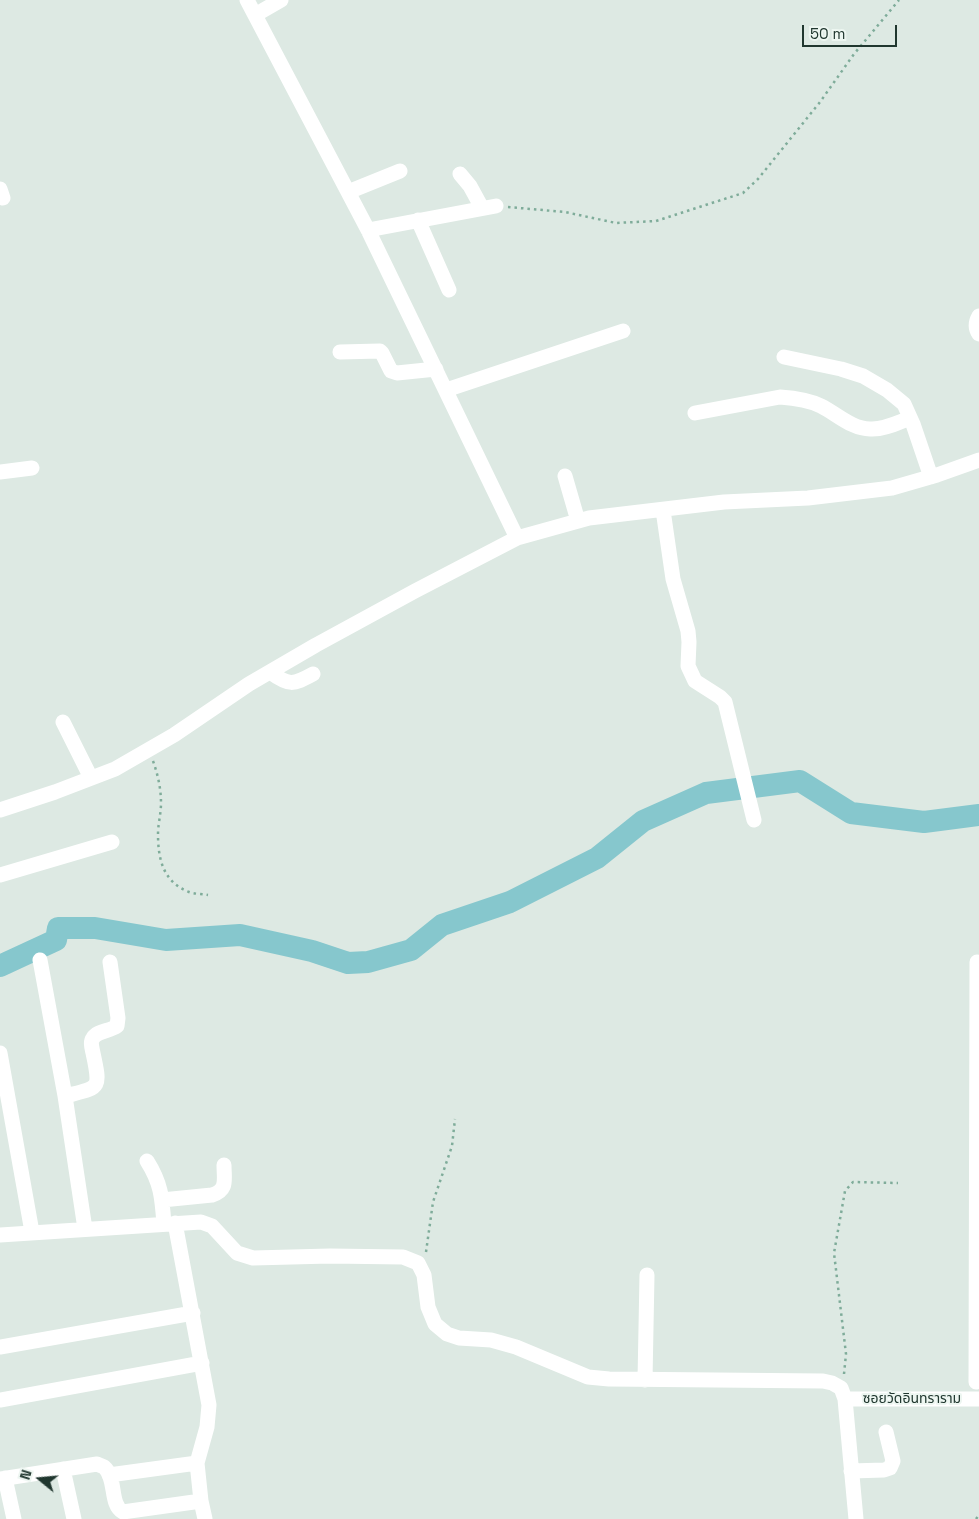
<!DOCTYPE html>
<meta charset="utf-8">
<style>
body{margin:0}
#map{position:relative;width:979px;height:1519px;overflow:hidden;background:#dde9e3;font-family:"Space Grotesk",sans-serif}
canvas{display:block}
.north{position:absolute;left:15px;top:1454px;width:50px;height:50px;-webkit-text-stroke:4px #edf6f1;paint-order:stroke;rotate:287deg;font-size:14px;font-weight:700;line-height:20px;text-align:center;color:#20372f}
.north::after{content:'';display:block;margin:auto;width:18px;height:22px;background:#20372f;clip-path:polygon(50% 0,100% 100%,50% 72%,0 100%)}
.scale{position:absolute;left:802px;top:25px;width:95px;height:22px;box-sizing:border-box;border:2px solid #20372f;border-top:0;padding-left:6px;font-size:15px;line-height:18px;white-space:nowrap;color:#20372f;-webkit-text-stroke:4px #edf6f1;paint-order:stroke}
</style>
<div id="map">
<canvas width="979" height="1519"></canvas>
<div class="north">N</div>
<div class="scale">50 m</div>
</div>
<script>
const ctx = document.querySelector('canvas').getContext('2d');
ctx.lineJoin = 'round';
function strokePath(path, color, width, dash) { ctx.strokeStyle = color; ctx.lineWidth = width; ctx.lineCap = dash ? 'butt' : 'round'; ctx.setLineDash(dash || []); ctx.stroke(path); }
function write(font, color, halo, rows, align = 'center') {
  ctx.font = font + ' "Space Grotesk","Noto Sans Thai",sans-serif'; ctx.lineWidth = 4; ctx.setLineDash([]); ctx.textBaseline = 'middle'; ctx.strokeStyle = halo; ctx.fillStyle = color; for (const [text, x, y, turn = 0] of rows) {
    ctx.save(); ctx.translate(x, y); ctx.rotate((+turn || 0) * Math.PI / 180); ctx.textAlign = isNaN(turn) ? turn : align; if (halo) ctx.strokeText(text, 0, 0); ctx.fillText(text, 0, 0); ctx.restore();
  }
}
const river = new Path2D(`
 M0,966L56,940L58,928H95L166,940L240,935L312,951L348,963L368,962L411,950L442,925L510,902L597,858L643,821L706,793L800,781L851,813L924,822L979,815`);
const path = new Path2D(`
 M508,207L565,212L616,223L656,221L743,193L758,179L820,102L854,54L899,0
 M153,761C158,775 161,789 161,803C161,814 158,824 158,834C158,859 163,882 189,892C194,894 202,894 208,895
 M426,1252L433,1202L452,1146L455,1119
 M844,1374L846,1354L834,1253L845,1191L853,1182L898,1183
 M976,1519L979,1515`);
const minor = new Path2D(`
 M247,0L368,230L517,538
 M255,15L281,0
 M460,174L470,186L482,208
 M0,189L3,198
 M348,192L400,171
 M418,220L449,290
 M368,230L496,206
 M979,316C975,323 975,328 979,334
 M340,352L380,351L382,353L391,371L397,373L436,369
 M784,357L841,369L863,376L887,390L904,404L913,424L931,477
 M446,390L623,331
 M695,413L780,397C794,398 809,400 821,406C837,414 852,429 870,429C883,430 897,423 910,418
 M0,472L32,468
 M565,476L578,521
 M663,510L673,579L688,631L689,642L688,666L695,681L720,697L725,702L754,820
 M270,672C289,686 293,685 313,674
 M63,722L91,778
 M0,810L55,792L115,769L174,735L249,684L316,645L415,591L517,538L589,518L724,502L808,498L892,488L937,475L979,460
 M0,875L112,842
 M40,960L65,1096L85,1229
 M0,1053L32,1232
 M65,1096C100,1087 101,1090 93,1053C92,1048 90,1042 93,1038C97,1031 110,1031 117,1026L118,1018L110,962
 M147,1161C161,1183 162,1197 164,1224
 M162,1200L212,1195C228,1190 224,1180 224,1165
 M175,1223L209,1405L207,1427L197,1463L201,1501L205,1519
 M0,1235L201,1222L212,1226L237,1253L253,1258L330,1256L403,1257L418,1263L424,1275L428,1307L435,1324L447,1334L459,1338L491,1340L516,1347L588,1377L609,1379L823,1381L832,1383L841,1388L845,1399L856,1519
 M0,1347L193,1313
 M645,1380L647,1275
 M976,1382L977,962
 M845,1399H979
 M0,1400L202,1363
 M63,1469L74,1519
 M851,1471L884,1470L890,1468L893,1461L886,1432
 M109,1475L197,1463
 M5,1478L14,1519
 M0,1479L97,1464C99,1465 102,1466 104,1467C117,1478 109,1504 123,1512L201,1501`);
const streetNames = [
 ["ซอยวัดอินทราราม",912,1399]
];
strokePath(river, '#86c7cd', 22);
strokePath(path, '#7fac9a', 2.5, [2.5, 4]);
strokePath(minor, '#fff', 15);
write('14px', '#20372f', '#edf6f1', streetNames);
</script>
